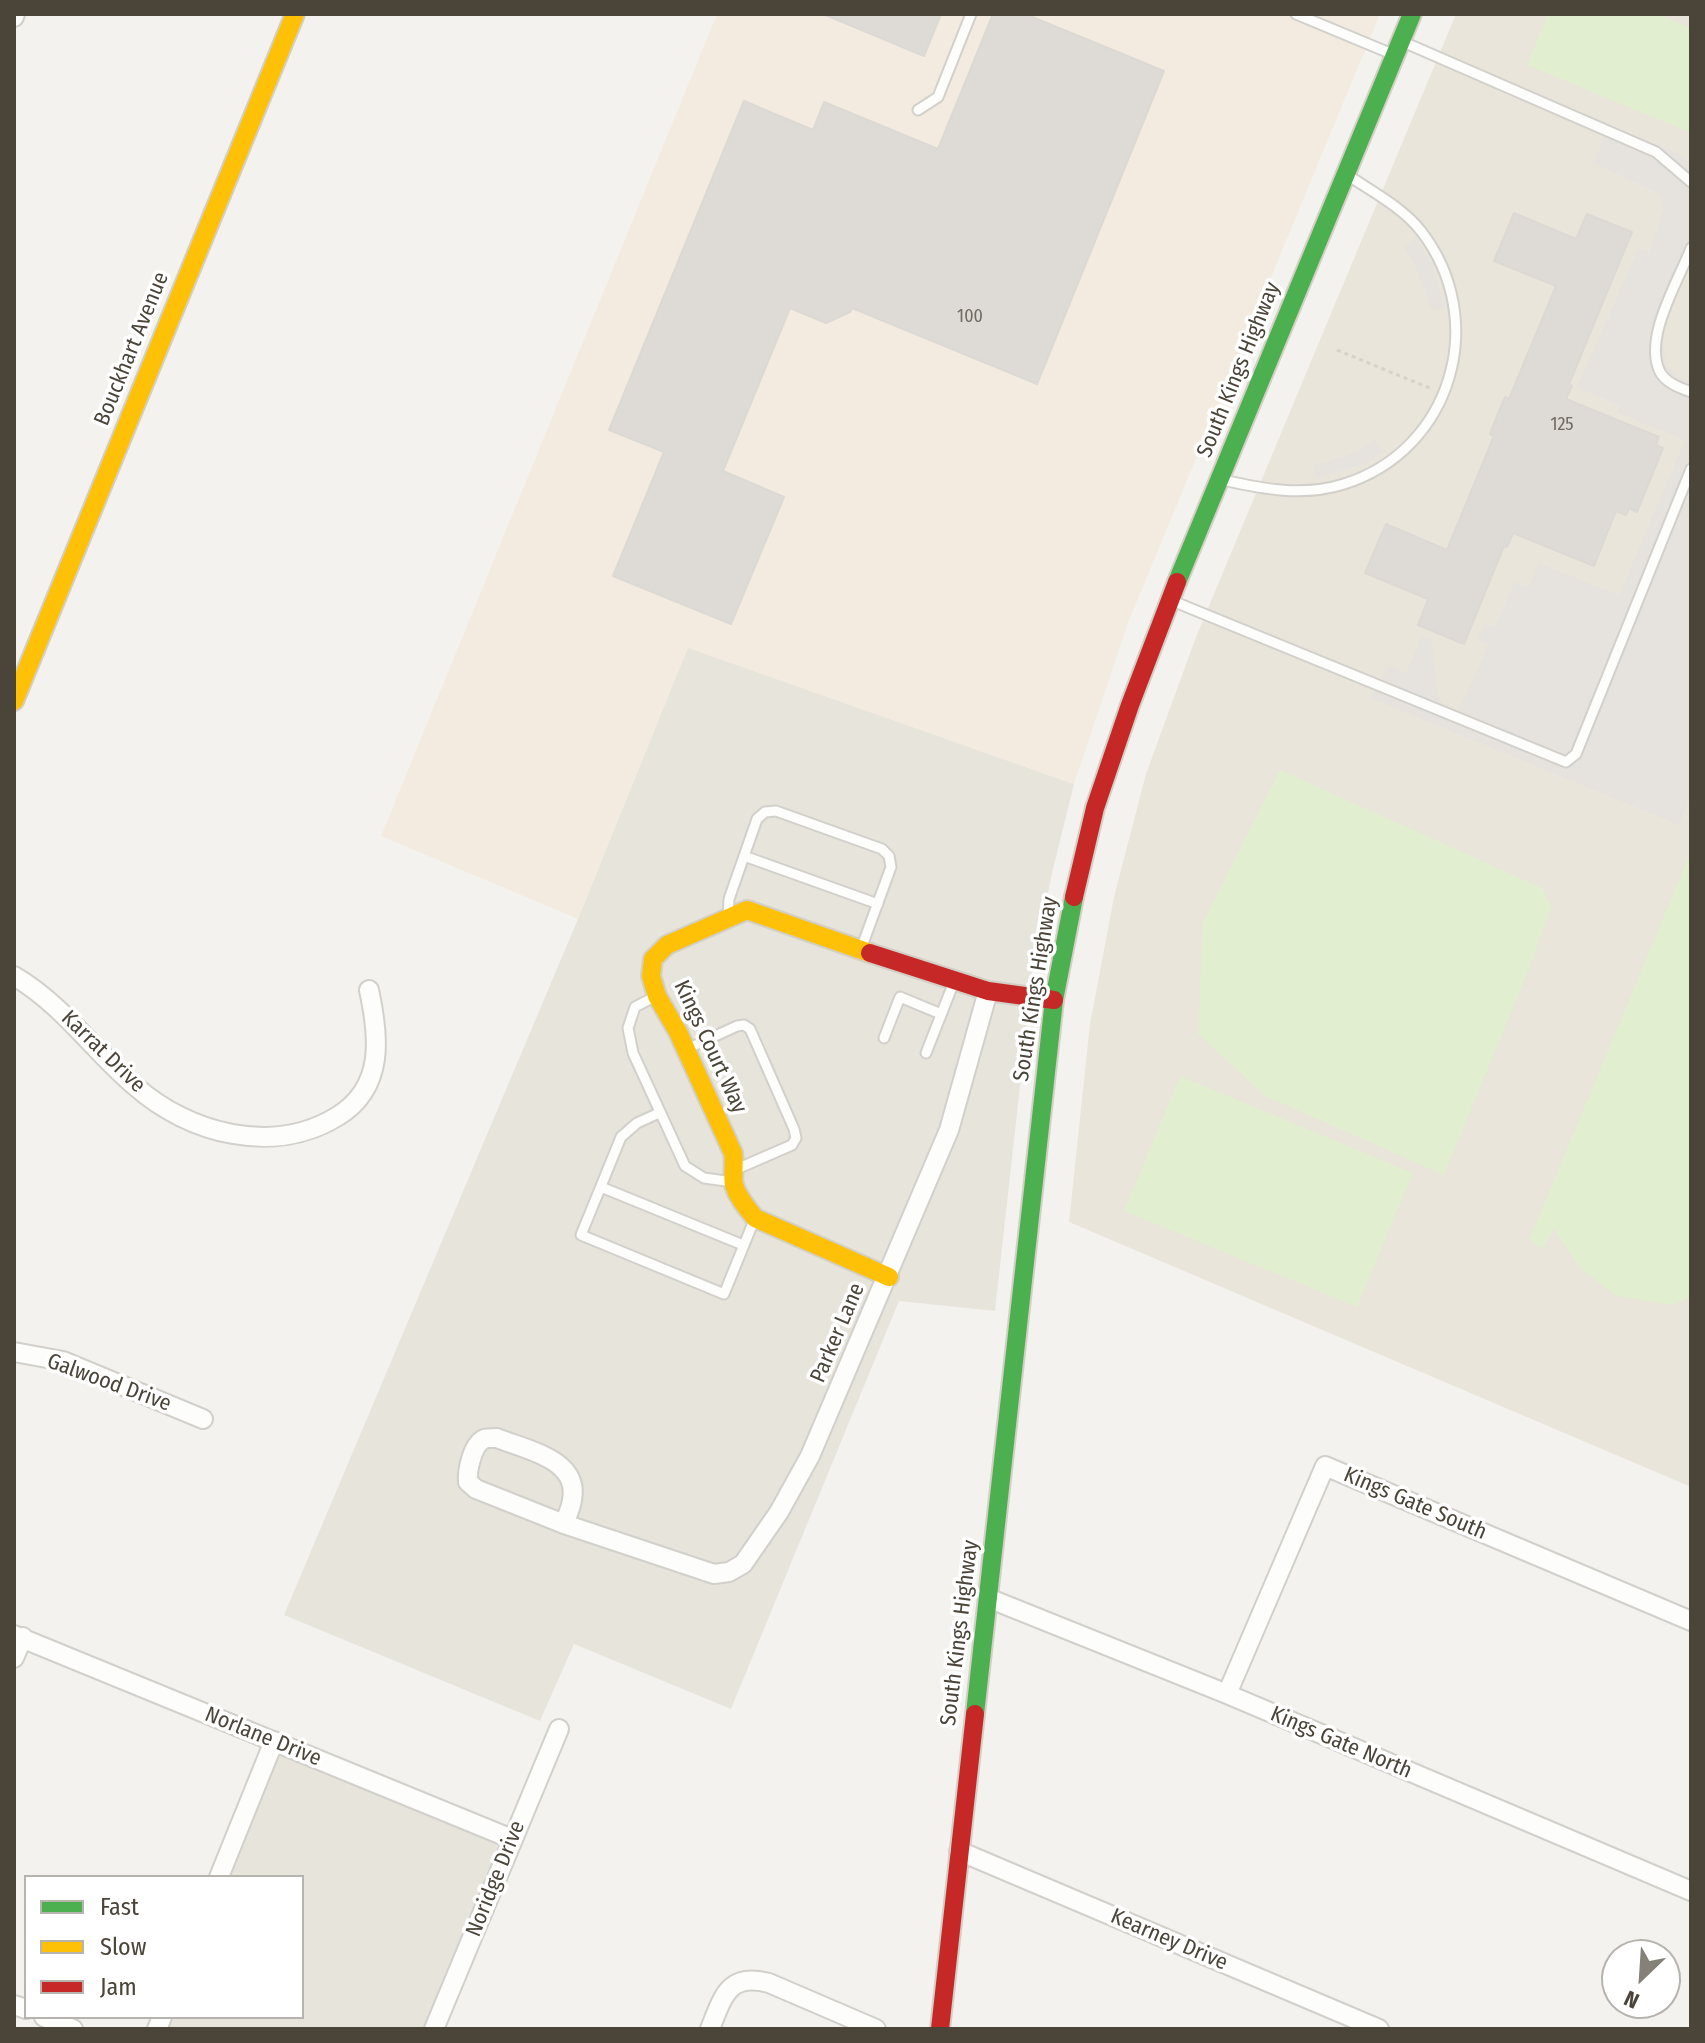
<!DOCTYPE html>
<style>
body{margin:0}
#map{position:relative;width:1705px;height:2043px;overflow:hidden;background:#f4f2ee;font-family:"Fira Sans Condensed",sans-serif}
canvas{display:block}
.frame{position:absolute;inset:0;border:16px solid #4b4439;pointer-events:none}
.legend{position:absolute;left:24px;top:1875px;width:280px;height:144px;box-sizing:border-box;background:#fff;border:2px solid #b7b4b0;margin:0;padding:10px 14px;list-style:none;font-size:24px;color:#4b4439}
.legend li{display:flex;align-items:center;gap:16px;height:40px}
.legend b{width:40px;border:2px solid #b7b4b0}
.north{position:absolute;left:1601px;top:1939px;width:80px;height:80px;box-sizing:border-box;background:#fff;border:2px solid #b7b4b0;border-radius:50%;rotate:205deg;font-size:22px;font-weight:700;line-height:32px;text-align:center;color:#4b4439}
.north::after{content:'';display:block;margin:auto;width:28px;height:36px;background:#868178;clip-path:polygon(50% 0,100% 100%,50% 72%,0 100%)}
</style>
<div id="map">
<canvas width="1705" height="2043"></canvas>
<div class="frame"></div>
<ul class="legend">
<li><b style="height:10px;background:#4caf50"></b>Fast</li>
<li><b style="height:10px;background:#ffc107"></b>Slow</li>
<li><b style="height:10px;background:#c62828"></b>Jam</li>
</ul>
<div class="north">N</div>
</div>
<script>
const ctx = document.querySelector('canvas').getContext('2d');
ctx.lineJoin = 'round';
function paint(path, color) { ctx.fillStyle = color; ctx.fill(path, 'evenodd'); }
function strokePath(path, color, width, dash) { ctx.strokeStyle = color; ctx.lineWidth = width; ctx.lineCap = dash ? 'butt' : 'round'; ctx.setLineDash(dash || []); ctx.stroke(path); }
function write(font, color, halo, rows, align = 'center') {
  ctx.font = font + ' "Fira Sans Condensed",sans-serif'; ctx.lineWidth = 7; ctx.setLineDash([]); ctx.textBaseline = 'middle'; ctx.strokeStyle = halo; ctx.fillStyle = color; for (const [text, x, y, turn = 0] of rows) {
    ctx.save(); ctx.translate(x, y); ctx.rotate((+turn || 0) * Math.PI / 180); ctx.textAlign = isNaN(turn) ? turn : align; if (halo) ctx.strokeText(text, 0, 0); ctx.fillText(text, 0, 0); ctx.restore();
  }
}
const residential = new Path2D(`
 M687,647L1074,784L1052,873L1034,961L995,1311L899,1301L731,1709L574,1644L540,1721L284,1615L578,919Z
 M274,1741L512,1839L434,2029H157L162,2017H302V1877H219Z`);
const commercial = new Path2D(`
 M717,14H1380L1128,623L1074,784L688,648L578,919L381,836Z`);
const education = new Path2D(`
 M1456,14H1691V1487L1069,1222L1090,1024L1114,897L1146,774L1196,637Z`);
const green = new Path2D(`
 M1548,14H1657L1691,28V133L1527,65Z
 M1280,770L1542,888L1551,907L1529,969L1444,1175L1265,1096L1198,1034L1203,922Z
 M1691,851V1296L1673,1305L1616,1296L1579,1267L1554,1229L1542,1249L1529,1240Z
 M1180,1076L1413,1173L1357,1307L1124,1211Z`);
const parking = new Path2D(`
 M1609,124L1681,155L1691,164V261L1662,333L1666,364L1678,376L1691,382V795L1679,825L1370,698L1390,666L1406,674L1422,635L1432,639L1437,689L1441,704L1457,714L1489,644L1477,639L1485,623L1495,627L1515,582L1529,587L1539,563L1619,595L1685,440L1618,413L1619,405L1577,387L1639,248L1649,252L1664,208L1659,194L1594,163Z
 M1416,238L1434,268L1445,308L1431,310L1416,267L1404,248Z
 M1374,439L1385,452L1365,464L1316,478L1313,466L1359,451Z`);
const building = new Path2D(`
 M823,14H941L924,56Z
 M993,14H1025L1164,71L1037,384L852,308L850,312L826,323L790,308L723,471L784,497L731,624L613,576L664,452L609,430L744,101L813,130L824,102L938,149Z
 M1514,213L1576,239L1587,214L1632,232L1569,384L1572,386L1566,399L1659,437L1656,445L1663,448L1637,512L1629,508L1626,515L1616,511L1594,566L1513,533L1507,547L1504,546L1464,644L1418,625L1428,599L1365,573L1386,524L1447,550L1494,436L1490,434L1497,416L1505,397L1509,399L1556,286L1494,261Z`);
const path = new Path2D(`
 M1337,350L1432,389`);
const lane = new Path2D(`
 M1296,14L1392,54
 M1401,41L1656,152L1691,182
 M918,110L938,97L971,14
 M1691,248C1678,282 1643,338 1660,372C1666,383 1680,388 1691,392
 M1223,480C1263,489 1303,497 1344,484C1452,450 1490,320 1421,231C1403,208 1373,192 1349,176
 M1170,600L1566,762L1576,754L1691,469
 M744,856L878,904
 M728,916L729,899L757,819L765,812L776,811L882,849L889,856L891,867L861,949
 M654,997L635,1007L628,1028L633,1053L685,1166L704,1178L733,1182
 M884,1038L900,997L941,1014
 M687,1049L737,1026L744,1025L750,1029L794,1129L796,1138L792,1145L739,1168
 M926,1053L954,982
 M659,1113L637,1123L621,1137L581,1235L724,1294L755,1218
 M601,1187L743,1245`);
const street = new Path2D(`
 M14,17L15,14
 M14,976C62,1004 93,1050 135,1086C189,1134 274,1156 338,1116C385,1087 379,1036 369,990
 M14,1352L63,1361L203,1419
 M497,1438C526,1450 580,1459 572,1500C571,1508 567,1516 564,1524L476,1489L468,1482C467,1471 472,1445 484,1439C486,1438 495,1438 497,1438Z
 M564,1524L714,1574L729,1572L743,1564L779,1512L810,1456L949,1130L988,991
 M988,1598L1227,1694L1691,1891
 M14,1635L512,1839
 M14,1658L23,1637
 M1227,1694L1325,1466L1691,1621
 M959,1851L1379,2029
 M219,1877L274,1741
 M14,2005L26,2009
 M44,2017L73,2029
 M157,2029L162,2017
 M434,2029L559,1729
 M710,2029C723,1997 728,1972 769,1983L876,2029`);
const fast = new Path2D(`
 M1177,582L1412,14
 M975,1714L1054,1000L1074,897`);
const slow = new Path2D(`
 M14,701L295,14
 M870,953L747,910L667,945L653,959L651,976L657,996L678,1032L733,1153C735,1163 732,1177 734,1185C738,1198 747,1208 755,1218L889,1277`);
const jam = new Path2D(`
 M1074,897L1095,808L1130,705L1177,582
 M870,953L988,991L1054,1000
 M940,2029L975,1714`);
const numberNames = [
 ["100",970,317],
 ["125",1562,425]
];
const streetNames = [
 ["Bouckhart Avenue",132,349,-68],
 ["South Kings Highway",1239,370,-68],
 ["South Kings Highway",1036,989,-81],
 ["Kings Court Way",710,1047,65],
 ["Karrat Drive",103,1052,44],
 ["Parker Lane",838,1333,-67],
 ["Galwood Drive",109,1383,20],
 ["Kings Gate South",1415,1504,23],
 ["South Kings Highway",960,1633,-83],
 ["Norlane Drive",263,1737,22],
 ["Kings Gate North",1341,1743,23],
 ["Noridge Drive",496,1879,-68],
 ["Kearney Drive",1169,1940,23]
];
paint(residential, '#e7e4dc');
paint(commercial, '#f3ebdf');
paint(education, '#eae5da');
paint(green, '#e1eecf');
paint(parking, '#e6e3df');
paint(building, '#dedbd6');
strokePath(building, '#dcd9d4', 2);
strokePath(lane, '#d2d0cb', 13);
strokePath(street, '#d2d0cb', 22);
strokePath(fast, '#d3cfc5', 22);
strokePath(slow, '#d3cfc5', 22);
strokePath(jam, '#d3cfc5', 22);
strokePath(path, '#d3d2cc', 3, [4, 4]);
strokePath(lane, '#fdfdfc', 9);
strokePath(street, '#fdfdfc', 18);
strokePath(fast, '#4caf50', 18);
strokePath(slow, '#ffc107', 18);
strokePath(jam, '#c62828', 18);
write('18px', '#706a61', null, numberNames);
write('22px', '#4b4439', '#fff', streetNames);
</script>
